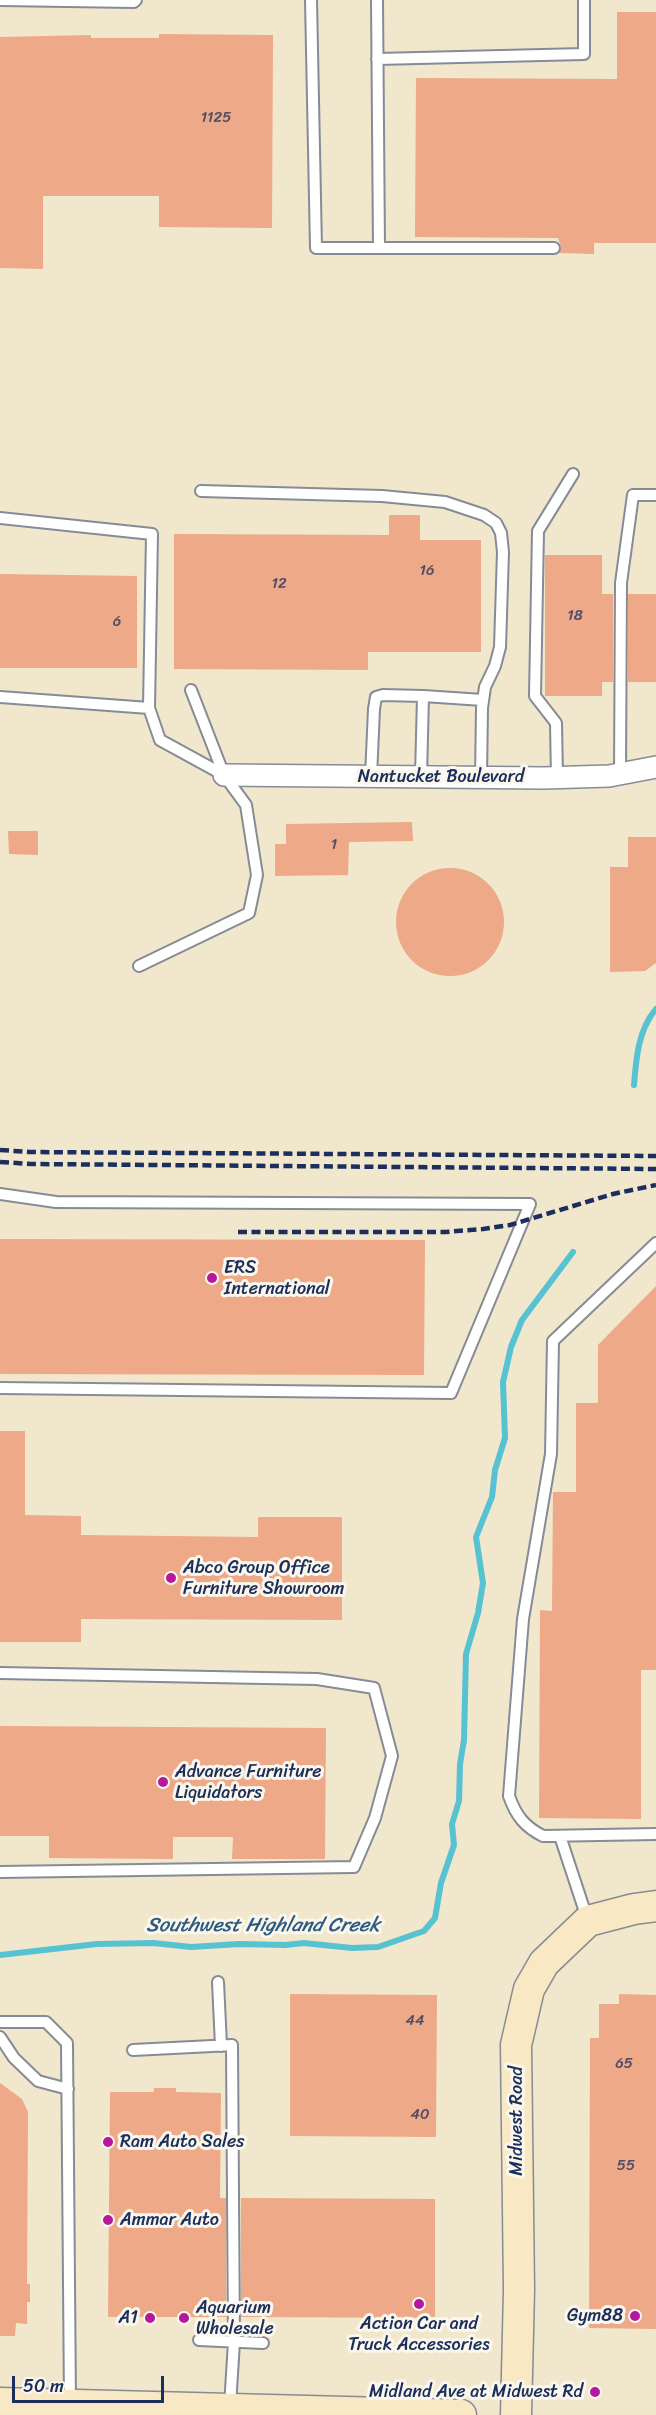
<!DOCTYPE html>
<style>
body{margin:0}
#map{position:relative;width:656px;height:2415px;overflow:hidden;background:#f0e7cc;font-family:Sriracha,sans-serif}
canvas{display:block}
.scale{position:absolute;left:12px;top:2376px;width:152px;height:27px;box-sizing:border-box;border:3px solid #1b2f5e;border-top:0;padding-left:8px;font-size:18px;line-height:21px;white-space:nowrap;color:#1b2f5e;-webkit-text-stroke:4px #fbf7ec;paint-order:stroke}
</style>
<div id="map">
<canvas width="656" height="2415"></canvas>
<div class="scale">50 m</div>
</div>
<script>
const ctx = document.querySelector('canvas').getContext('2d');
ctx.lineJoin = 'round';
function strokePath(path, color, width, dash) { ctx.strokeStyle = color; ctx.lineWidth = width; ctx.lineCap = dash ? 'butt' : 'round'; ctx.setLineDash(dash || []); ctx.stroke(path); }
function paint(path, color) { ctx.fillStyle = color; ctx.fill(path, 'evenodd'); }
function write(font, color, halo, rows, align = 'center') {
  ctx.font = font + ' Sriracha,sans-serif'; ctx.lineWidth = 6; ctx.setLineDash([]); ctx.textBaseline = 'middle'; ctx.strokeStyle = halo; ctx.fillStyle = color; for (const [text, x, y, turn = 0] of rows) {
    ctx.save(); ctx.translate(x, y); ctx.rotate((+turn || 0) * Math.PI / 180); ctx.textAlign = isNaN(turn) ? turn : align; if (halo) ctx.strokeText(text, 0, 0); ctx.fillText(text, 0, 0); ctx.restore();
  }
}
const stream = new Path2D(`
 M634,1085C636,1059 638,1030 656,1009
 M0,1955L97,1944L153,1943L191,1947L239,1944L285,1945L304,1943L352,1948L378,1947L424,1931L435,1918L441,1883L454,1845L452,1824L459,1801L460,1764L464,1740L466,1654L478,1613L483,1583L476,1537L492,1497L495,1470L505,1438L503,1382L511,1347L522,1320L573,1252`);
const building = new Path2D(`
 M617,12H656V243H594V254L559,253L561,247L558,238L415,237L416,78L617,79Z
 M159,34L273,35L272,228L159,227V196H43V269L0,268V37L91,35V38H159Z
 M389,515H420V540H481V652H368V670L174,669V534L389,535Z
 M545,555H602V594H613V682H602V696H545Z
 M0,574L137,576V668H0Z
 M628,594H656V682H628Z
 M412,822L413,841L349,842L348,875L275,876V844H286V824Z
 M8,831H38V855L9,854Z
 M628,837H656V963L645,971L610,972V867H628Z
 M396 922a54 54 0 1 1 108 0a54 54 0 1 1-108 0Z
 M0,1239L425,1240L424,1375L0,1374Z
 M656,1286V1670H641V1819L539,1818L540,1610L552,1611L553,1492H576V1403H598V1345Z
 M0,1431H25V1515L81,1516V1535L258,1537V1517H342V1620L81,1619V1642H0Z
 M0,1726L326,1728L325,1859H232L233,1837H173V1859L49,1858V1836H0Z
 M290,1994L437,1995L436,2137L290,2136Z
 M619,1994L656,1995V2329L589,2328L590,2038H599V2004H619Z
 M0,2083L22,2099L28,2112L27,2284H30V2302H27V2324L16,2323L15,2336H0Z
 M154,2088H176V2092L221,2093L220,2198H226V2317H108L110,2092H154Z
 M241,2198L435,2199V2318L241,2317Z`);
const lane = new Path2D(`
 M0,0L134,2L136,0
 M311,0L316,248H554
 M377,0L379,248
 M377,59L584,54V0
 M201,491L382,496L445,502L484,515L496,523L501,533L503,552L500,647L495,666L485,687L482,708L481,778
 M0,518L152,534L149,708L0,697
 M149,708L160,740L224,775
 M620,774L621,583L633,495H656
 M371,777L374,709L376,697L383,695L423,696
 M421,777L423,696L483,700
 M557,778L556,723L535,696L538,531L573,474
 M139,966L249,913L257,875L246,805L224,775L191,690
 M0,1194L56,1202L530,1204L451,1393L0,1388
 M656,1243L553,1341L551,1454L523,1619L509,1796C516,1816 525,1827 543,1836L656,1834
 M0,1673L317,1679L374,1688L392,1756L375,1818L354,1867L0,1872
 M560,1836L587,1918
 M218,1982L221,2046
 M0,2022H46L67,2043L70,2402
 M0,2037L14,2058L38,2081L68,2089
 M133,2050L232,2045L234,2342L230,2406
 M199,2340L263,2343`);
const street = new Path2D(`
 M224,775L544,778L609,776L656,767`);
const secondary = new Path2D(`
 M0,2403L461,2415
 M516,2415L519,2290L516,2045L529,1989L544,1963L588,1921L634,1909L656,1906`);
const rail = new Path2D(`
 M0,1150L29,1152L656,1156
 M0,1162L31,1164L656,1169
 M238,1232H445L483,1229L510,1225L613,1194L656,1185`);
const markers = [
 [212,1278,6,"#b5179e"],
 [171,1578,6,"#b5179e"],
 [163,1782,6,"#b5179e"],
 [108,2142,6,"#b5179e"],
 [108,2220,6,"#b5179e"],
 [419,2304,6,"#b5179e"],
 [635,2316,6,"#b5179e"],
 [150,2318,6,"#b5179e"],
 [184,2318,6,"#b5179e"],
 [595,2392,6,"#b5179e"]
];
const numberNames = [
 ["1125",216,118],
 ["16",427,571],
 ["12",279,584],
 ["18",575,616],
 ["6",117,622],
 ["1",334,845],
 ["44",415,2021],
 ["65",624,2064],
 ["40",420,2115],
 ["55",626,2166]
];
const streetNames = [
 ["Nantucket Boulevard",441,777],
 ["Midwest Road",517,2121,-90]
];
const poiNames = [
 ["ERS",224,1268],
 ["International",224,1289],
 ["Abco Group Office",183,1568],
 ["Furniture Showroom",183,1589],
 ["Advance Furniture",175,1772],
 ["Liquidators",175,1793],
 ["Ram Auto Sales",120,2142],
 ["Ammar Auto",120,2220],
 ["Aquarium",196,2308],
 ["Wholesale",196,2329],
 ["Gym88",623,2316,"right"],
 ["A1",138,2318,"right"],
 ["Action Car and",419,2324,"center"],
 ["Truck Accessories",419,2345,"center"],
 ["Midland Ave at Midwest Rd",583,2392,"right"]
];
const waterNames = [
 ["Southwest Highland Creek",263,1926]
];
strokePath(stream, '#57c2d2', 6);
paint(building, '#eda988');
strokePath(lane, '#868b95', 14);
strokePath(street, '#868b95', 24);
strokePath(secondary, '#868b95', 33);
strokePath(lane, '#fff', 10);
strokePath(street, '#fff', 21);
strokePath(secondary, '#f8e8c3', 30);
strokePath(rail, '#1b2f5e', 4.5, [9, 4.5]);
for (const [x, y, r, color] of markers) { const dot = new Path2D(); dot.arc(x, y, r, 0, 2 * Math.PI); ctx.fillStyle = color; ctx.fill(dot); strokePath(dot, '#fbf7ec', 2); }
write('15px', '#504e68', null, numberNames);
write('18px', '#1b2f5e', '#fbf7ec', streetNames);
write('18px', '#1b2f5e', '#fbf7ec', poiNames, 'left');
write('italic 20px', '#2d5b81', '#fbf7ec', waterNames);
</script>
